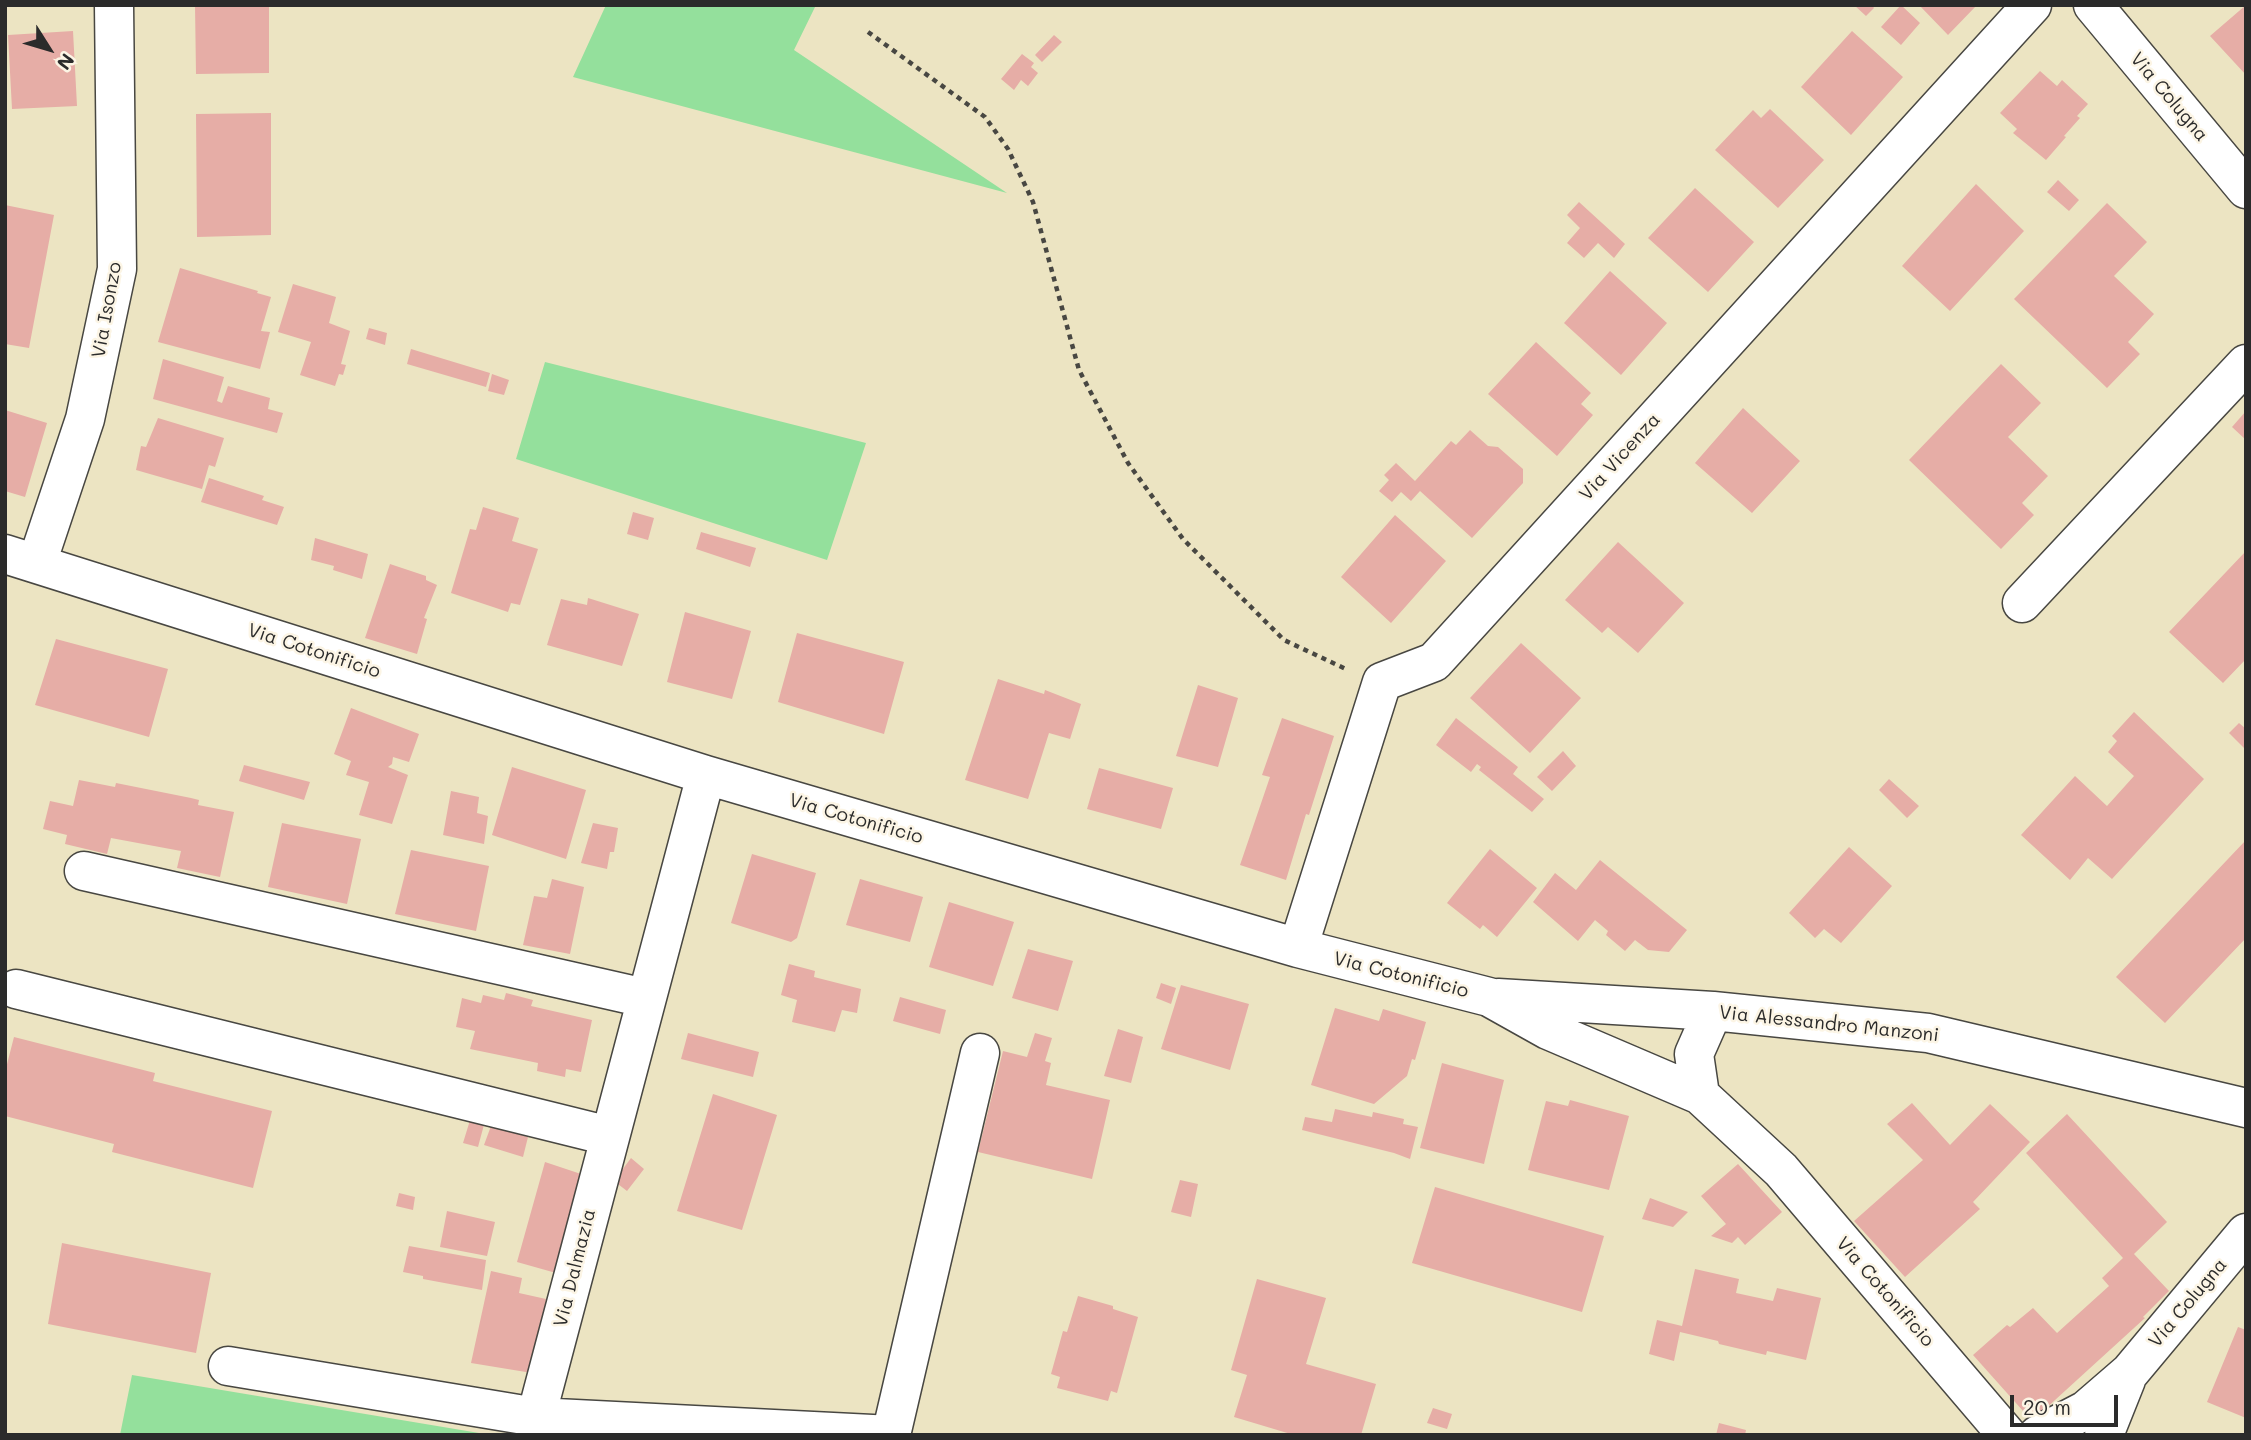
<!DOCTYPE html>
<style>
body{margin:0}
#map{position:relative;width:2251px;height:1440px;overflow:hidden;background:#ece4c2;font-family:Mali,sans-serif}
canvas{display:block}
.frame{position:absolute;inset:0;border:7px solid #2b2b2b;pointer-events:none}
.north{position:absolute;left:14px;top:14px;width:70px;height:70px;-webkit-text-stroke:5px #fcf5e5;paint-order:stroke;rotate:127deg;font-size:19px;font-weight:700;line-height:28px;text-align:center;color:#2b2b2b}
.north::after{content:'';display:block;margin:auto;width:24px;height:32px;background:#2b2b2b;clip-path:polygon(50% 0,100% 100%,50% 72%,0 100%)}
.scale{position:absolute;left:2010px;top:1395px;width:108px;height:32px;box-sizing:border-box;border:4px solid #2b2b2b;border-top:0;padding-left:9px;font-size:21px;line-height:24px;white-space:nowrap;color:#2b2b2b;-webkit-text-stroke:5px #fcf5e5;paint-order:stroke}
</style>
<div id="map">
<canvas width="2251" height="1440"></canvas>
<div class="frame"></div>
<div class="north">N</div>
<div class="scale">20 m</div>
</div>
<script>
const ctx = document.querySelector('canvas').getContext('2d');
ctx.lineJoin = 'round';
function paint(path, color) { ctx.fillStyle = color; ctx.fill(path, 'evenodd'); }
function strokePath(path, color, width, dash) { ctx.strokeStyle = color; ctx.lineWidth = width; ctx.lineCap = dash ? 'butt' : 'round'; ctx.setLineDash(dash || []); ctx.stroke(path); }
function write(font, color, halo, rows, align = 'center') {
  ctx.font = font + ' Mali,sans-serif'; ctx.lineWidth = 5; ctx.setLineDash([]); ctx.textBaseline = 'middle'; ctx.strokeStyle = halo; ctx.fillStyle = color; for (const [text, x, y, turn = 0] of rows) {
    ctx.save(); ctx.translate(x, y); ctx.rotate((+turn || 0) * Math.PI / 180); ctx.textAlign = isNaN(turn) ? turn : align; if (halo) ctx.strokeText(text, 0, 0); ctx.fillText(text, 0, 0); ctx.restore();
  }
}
const green = new Path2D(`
 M606,5H816L794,50L1007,193L573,77Z
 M545,362L866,443L827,560L516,459Z
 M132,1375L491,1435H120Z`);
const building = new Path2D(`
 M195,5H269V73L196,74Z
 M1854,5H1872L1874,8L1866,16Z
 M1901,5L1920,23L1901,45L1881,27Z
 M1919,5H1977L1948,35Z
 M2246,5V75L2210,36Z
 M73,31L77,106L12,109L8,35Z
 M1852,31L1903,77L1851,135L1801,87Z
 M1054,35L1062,42L1042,62L1035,55Z
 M1022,54L1034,63L1031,67L1038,73L1028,86L1021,80L1014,90L1001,79Z
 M2040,71L2057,86L2062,80L2088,104L2077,116L2080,118L2064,136L2066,137L2046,160L2013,133L2017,129L2000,113Z
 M1770,109L1824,160L1778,208L1715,150L1753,110L1761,118Z
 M271,113V235L197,237L196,114Z
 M2058,180L2079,200L2069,211L2047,192Z
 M1976,184L2024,231L1950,311L1902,266Z
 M1695,188L1754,242L1708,292L1648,238Z
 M1579,202L1625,244L1614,258L1598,243L1584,258L1567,243L1580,228L1567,215Z
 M2107,203L2147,242L2114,276L2154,314L2128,342L2140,354L2107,388L2014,299Z
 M5,205L54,215L29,348L5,344Z
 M180,268L258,291L257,293L271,297L261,331L270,332L260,369L158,342Z
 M1610,271L1667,323L1621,375L1564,323Z
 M293,284L336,297L329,323L350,331L341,364L346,365L343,375L339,374L335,386L300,375L311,342L278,332Z
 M369,328L387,333L385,345L366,339Z
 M1536,342L1591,393L1581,404L1593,415L1557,456L1488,394Z
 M411,349L490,373L486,387L407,364Z
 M163,359L224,377L217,401L222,403L228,386L270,398L268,409L283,413L277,433L153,399Z
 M2001,364L2041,403L2008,437L2048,476L2022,503L2034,515L2001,549L1909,460Z
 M492,374L509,380L504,395L488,391Z
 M1743,408L1800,461L1752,513L1695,463Z
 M5,410L47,423L25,497L5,491Z
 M2246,411V440L2232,427Z
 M158,418L224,438L215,467L209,465L202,489L136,470L141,446L146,447Z
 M1470,430L1488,446L1498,447L1523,469V483L1472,538L1420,491L1411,501L1401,492L1392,502L1379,491L1389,480L1384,475L1396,463L1415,481L1451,441L1456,445Z
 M209,478L264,496L262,500L284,507L277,525L201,502Z
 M483,507L519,518L512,541L538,549L520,605L511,603L508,612L451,593L470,529L476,530Z
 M633,512L654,518L648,540L627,534Z
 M1395,515L1446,561L1391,623L1341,577Z
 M701,532L756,548L750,567L696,549Z
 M315,538L368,554L362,579L333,570L334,566L311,560Z
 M1618,542L1684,603L1638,653L1608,627L1602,633L1565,600Z
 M2246,551V659L2223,683L2169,632Z
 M390,564L426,576V580L437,585L424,618L427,619L417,654L365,638Z
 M588,598L639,614L622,666L547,645L561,599L587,605Z
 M685,612L751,631L732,699L667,682Z
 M797,633L904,662L884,734L778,702Z
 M56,639L168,669L149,737L35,705Z
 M1521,643L1581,698L1530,753L1470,698Z
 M998,679L1044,694L1045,690L1081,704L1070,739L1049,733L1028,799L965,780Z
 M1198,685L1238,698L1218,767L1176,756Z
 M351,708L419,734L409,762L393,757L392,764L388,767L408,775L392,824L359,815L369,782L346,775L351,761L334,754Z
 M2134,712L2204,779L2112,879L2088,858L2070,880L2021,835L2075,776L2107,806L2134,776L2108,752L2117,741L2112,736Z
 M1282,718L1334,736L1309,815L1306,814L1286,880L1240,865L1270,777L1262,775Z
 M1456,718L1518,767L1513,774L1544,799L1532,812L1479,770L1481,767L1477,764L1471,772L1436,745Z
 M2239,723L2246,729V750L2229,733Z
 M1563,751L1576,766L1552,791L1537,777Z
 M244,765L310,782L304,800L239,781Z
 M512,767L586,790L566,859L492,835Z
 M1099,768L1173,788L1161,829L1087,809Z
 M1889,779L1919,806L1907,818L1879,790Z
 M79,780L115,787L116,783L191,798L199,800L198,805L234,812L220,877L177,868L181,851L111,838L107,854L65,844L67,835L43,829L50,801L73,806Z
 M451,791L479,797L477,813L488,816L484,844L443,835Z
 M282,823L361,839L347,904L268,887Z
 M593,823L618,828L614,852H610L607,869L581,863Z
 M2246,840V938L2165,1023L2116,977Z
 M1849,847L1892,886L1841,943L1824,929L1815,938L1789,913Z
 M1490,849L1537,888L1497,937L1483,925L1480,929L1447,903Z
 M411,850L489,866L476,931L395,914Z
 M752,854L816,873L797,938L791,942L731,923Z
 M1600,860L1687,930L1669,952L1648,950L1635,940L1625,951L1606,935L1608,931L1595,920L1578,941L1533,902L1555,873L1576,890Z
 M552,879L584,887L570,954L523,945L534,896L547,898Z
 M860,879L923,897L910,942L846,925Z
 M949,902L1014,922L993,986L929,967Z
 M1028,949L1073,961L1058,1011L1012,998Z
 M789,964L815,971L814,977L861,989L857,1013L842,1010L835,1032L792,1022L797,1000L781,995Z
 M1161,983L1176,988L1171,1004L1156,998Z
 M1181,985L1249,1004L1230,1070L1161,1049Z
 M506,993L533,1000L531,1006L592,1020L581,1072L566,1069L565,1077L537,1071L538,1063L470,1049L475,1031L456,1027L462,998L481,1003L483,995L504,1000Z
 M900,997L946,1010L940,1034L893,1021Z
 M1335,1008L1379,1021L1383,1009L1426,1022L1415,1060L1412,1059L1407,1076L1374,1104L1311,1085Z
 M1118,1029L1143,1037L1131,1083L1104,1076Z
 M688,1033L759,1052L753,1077L681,1059Z
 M1035,1033L1052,1038L1045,1061L1051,1063L1046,1085L1110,1100L1092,1179L978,1152L1003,1051L1027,1057Z
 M14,1037L155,1073L153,1081L272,1111L253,1188L112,1152L114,1144L5,1116V1072Z
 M1442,1063L1504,1080L1484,1164L1420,1148Z
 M713,1094L777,1115L742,1230L677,1211Z
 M1570,1100L1629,1116L1609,1190L1528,1170L1546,1101L1568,1106Z
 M1912,1103L1950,1145L1990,1104L2030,1142L1973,1202L1980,1209L1905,1277L1854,1221L1923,1160L1887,1124Z
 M1335,1109L1372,1117L1373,1112L1404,1119L1403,1124L1418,1127L1410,1159L1394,1153L1302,1130L1305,1117L1332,1122Z
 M2067,1114L2167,1222L2134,1254L2169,1291L2143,1317L2145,1318L2032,1421L1973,1355L2007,1325L2010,1327L2033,1308L2057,1333L2109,1286L2102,1278L2123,1258L2026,1153Z
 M471,1117L485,1121L478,1147L463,1143Z
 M491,1126L528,1137L523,1157L484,1145Z
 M631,1158L644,1169L627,1191L614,1181Z
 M545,1162L587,1176L556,1273L517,1262Z
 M1738,1164L1782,1212L1745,1245L1738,1237L1732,1243L1711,1236L1726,1224L1701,1196Z
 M1180,1180L1198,1184L1191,1217L1171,1212Z
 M1435,1187L1604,1236L1582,1312L1412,1263Z
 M399,1193L415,1197L413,1210L396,1206Z
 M1650,1198L1688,1212L1673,1227L1642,1219Z
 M447,1211L495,1222L487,1256L440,1247Z
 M62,1243L211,1273L196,1353L48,1324Z
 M409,1246L486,1260L482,1290L423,1279V1276L403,1272Z
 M1695,1269L1739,1279L1736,1293L1773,1301L1777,1288L1821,1298L1806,1360L1767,1351L1766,1355L1719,1344L1718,1341L1680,1332L1674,1361L1649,1354L1657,1320L1682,1326Z
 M491,1271L522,1278L519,1293L546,1299L532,1373L471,1363Z
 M1257,1279L1326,1298L1306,1364L1376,1384L1361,1435H1294L1234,1417L1247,1375L1231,1370Z
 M1078,1296L1113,1306V1309L1138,1317L1117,1393L1111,1391L1108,1401L1057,1388L1060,1377L1051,1374L1063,1331L1067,1332Z
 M2238,1327L2246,1330V1418L2207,1402Z
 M1433,1408L1452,1414L1447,1429L1427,1423Z
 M1719,1423L1746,1430L1745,1435H1716Z`);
const path = new Path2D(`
 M868,32L985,117L1008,149L1033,202L1079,370L1128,463L1183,539L1284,640L1348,670`);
const minor = new Path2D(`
 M2093,5L2246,189
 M5,554L706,775L1298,948L1489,997L1548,1030L1700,1095L1781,1170L2007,1435
 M37,563L85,419L117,269L114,5
 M2022,603L2246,364
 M84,871L645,998
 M1298,948L1382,682L1434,662L2032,5
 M16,989L609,1136
 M1498,998L1713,1011L1928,1033L2246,1108
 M1700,1095L1694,1054L1713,1011
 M228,1366L536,1417L892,1435
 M536,1417L706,775
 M891,1435L980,1053
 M2038,1435L2086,1410L2130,1372L2246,1233
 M2104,1435L2126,1380`);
const streetNames = [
 ["Via Colugna",2169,97,50],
 ["Via Isonzo",107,310,-80],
 ["Via Vicenza",1620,457,-48],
 ["Via Cotonificio",314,651,18],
 ["Via Cotonificio",856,819,16],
 ["Via Cotonificio",1401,975,14],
 ["Via Alessandro Manzoni",1829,1024,6],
 ["Via Dalmazia",575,1268,-76],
 ["Via Cotonificio",1885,1292,49],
 ["Via Colugna",2188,1303,-50]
];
paint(green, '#94e09c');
paint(building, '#e6ada6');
strokePath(minor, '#484742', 41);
strokePath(path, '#484742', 4.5, [5, 5]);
strokePath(minor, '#fff', 38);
write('19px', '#2b2b2b', '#fcf5e5', streetNames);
</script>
